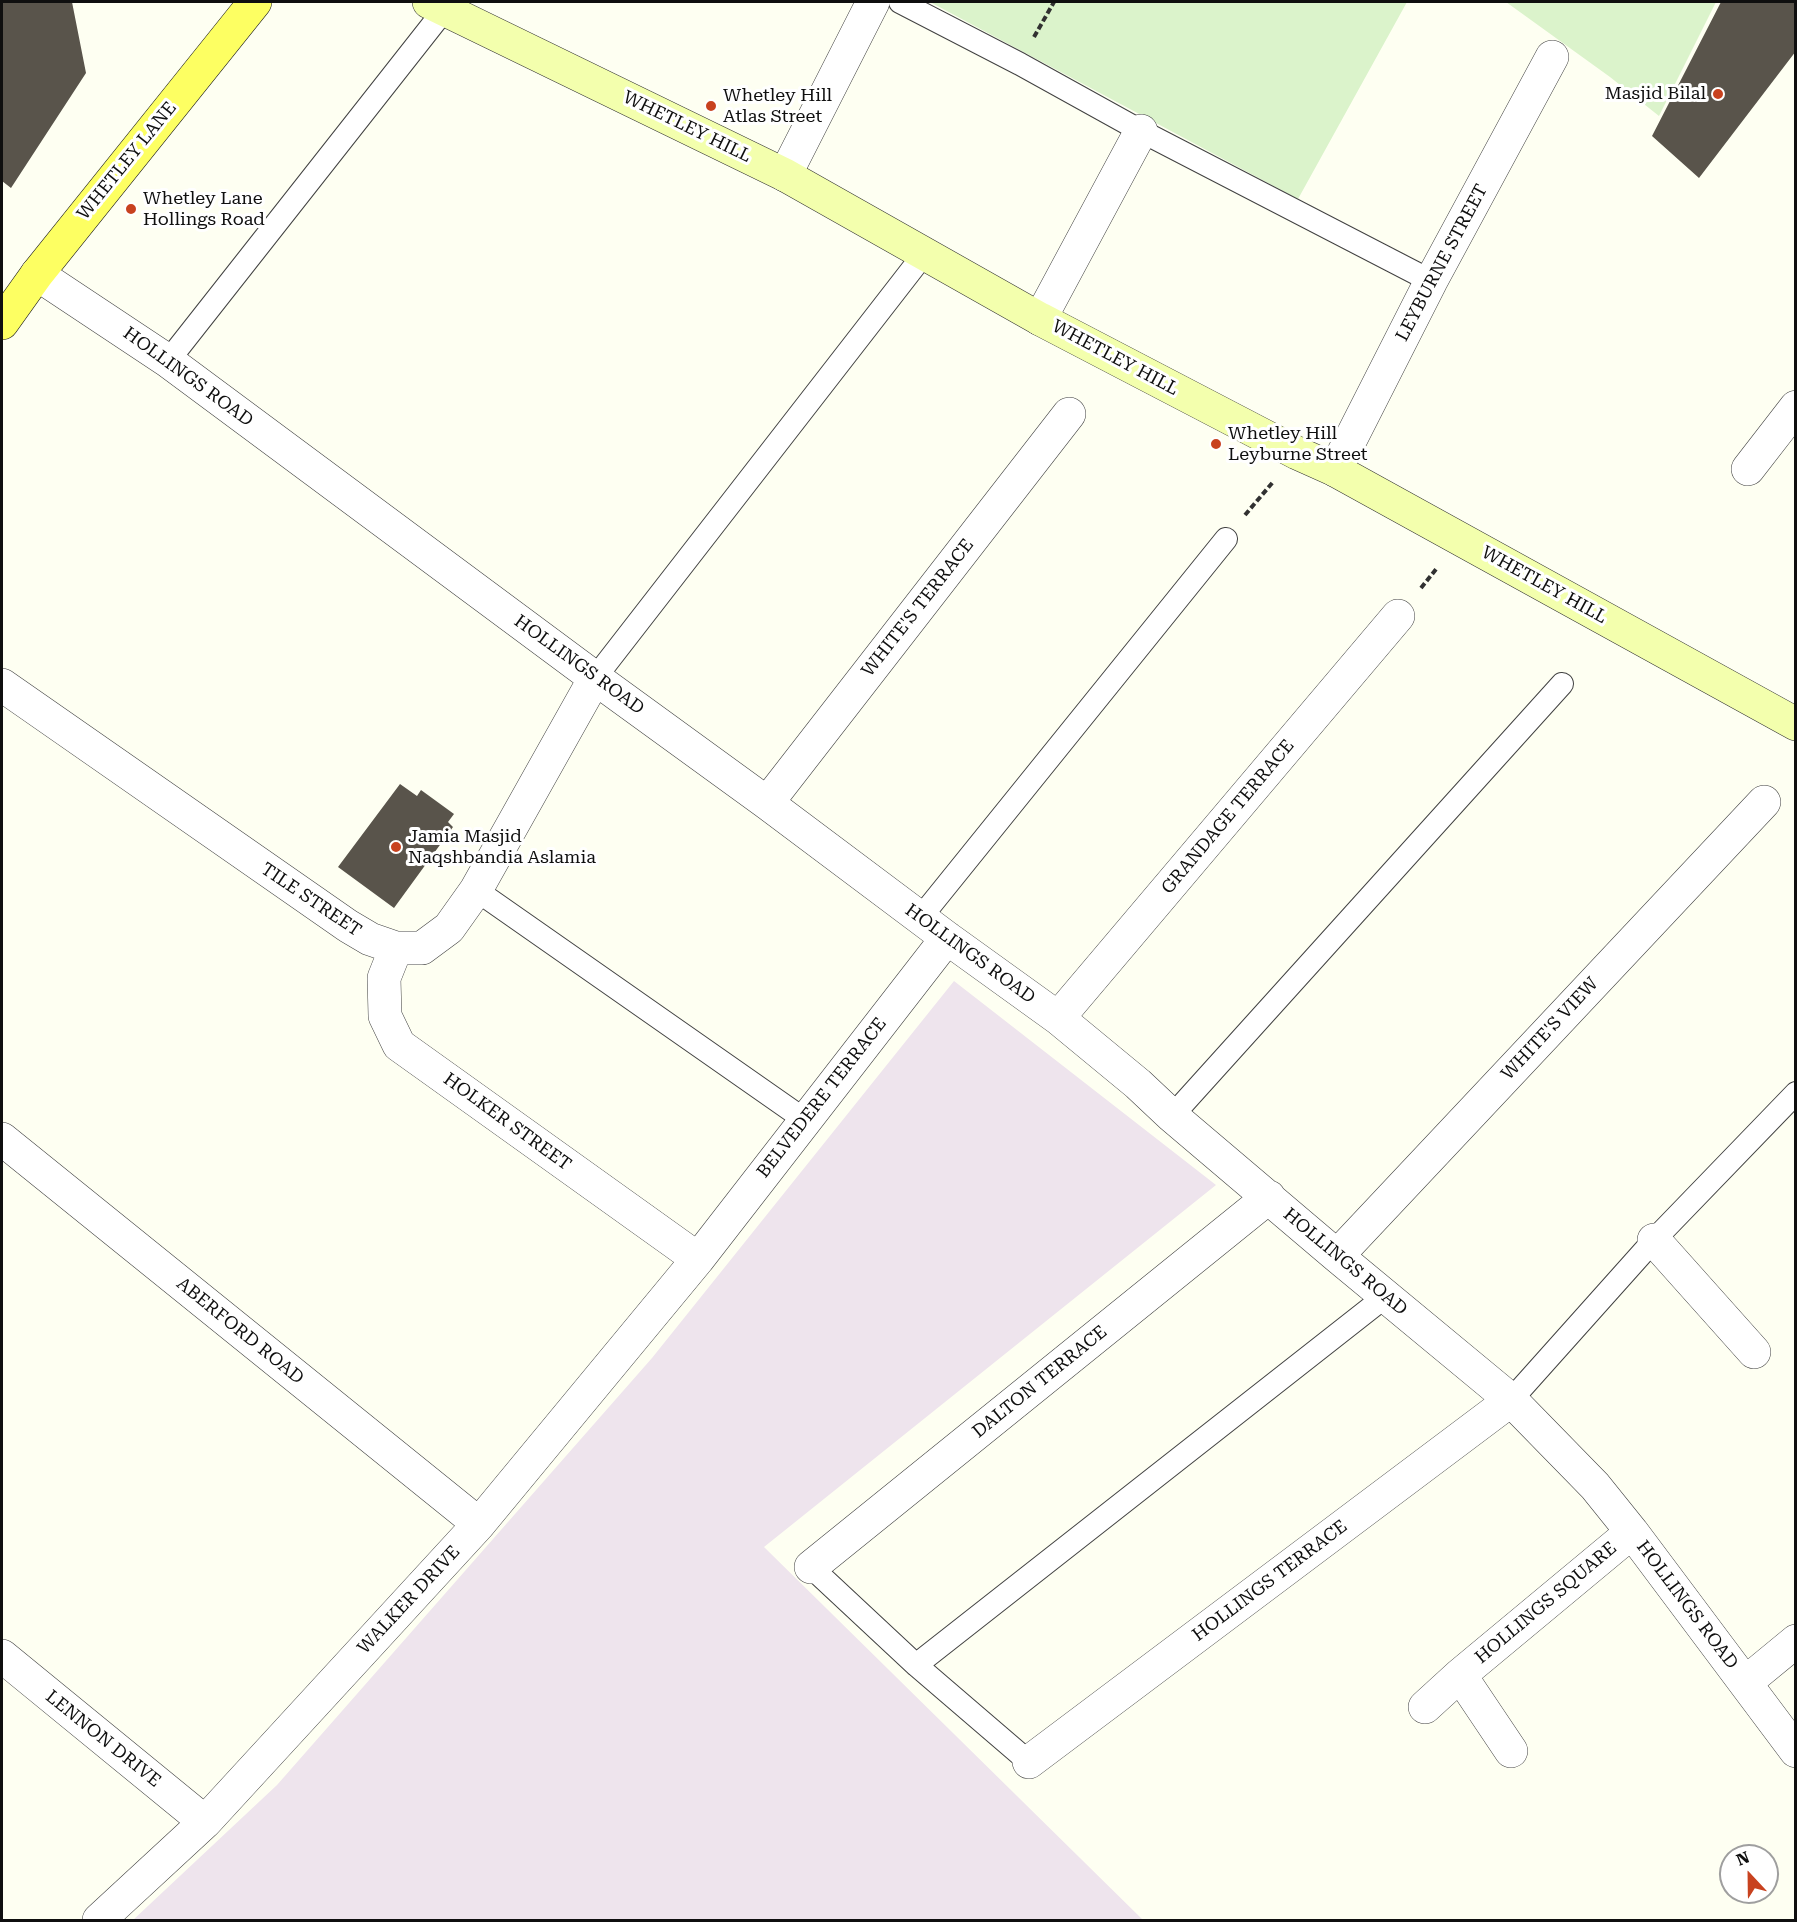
<!DOCTYPE html>
<style>
body{margin:0}
#map{position:relative;width:1797px;height:1922px;overflow:hidden;background:#fefff2;font-family:"Roboto Serif",serif}
canvas{display:block}
.frame{position:absolute;inset:0;border:3px solid #0f0f0f;pointer-events:none}
.north{position:absolute;left:1719px;top:1844px;width:60px;height:60px;box-sizing:border-box;background:#fff;border:2px solid #9f9f9f;border-radius:50%;rotate:338deg;font-size:16px;font-weight:700;line-height:24px;text-align:center;color:#0f0f0f}
.north::after{content:'';display:block;margin:auto;width:21px;height:27px;background:#c8421f;clip-path:polygon(50% 0,100% 100%,50% 72%,0 100%)}
</style>
<div id="map">
<canvas width="1797" height="1922"></canvas>
<div class="frame"></div>
<div class="north">N</div>
</div>
<script>
const ctx = document.querySelector('canvas').getContext('2d');
ctx.lineJoin = 'round';
function paint(path, color) { ctx.fillStyle = color; ctx.fill(path, 'evenodd'); }
function strokePath(path, color, width, dash) { ctx.strokeStyle = color; ctx.lineWidth = width; ctx.lineCap = dash ? 'butt' : 'round'; ctx.setLineDash(dash || []); ctx.stroke(path); }
function write(font, color, halo, rows, align = 'center') {
  ctx.font = font + ' "Roboto Serif",serif'; ctx.lineWidth = 6; ctx.setLineDash([]); ctx.textBaseline = 'middle'; ctx.strokeStyle = halo; ctx.fillStyle = color; for (const [text, x, y, turn = 0] of rows) {
    ctx.save(); ctx.translate(x, y); ctx.rotate((+turn || 0) * Math.PI / 180); ctx.textAlign = isNaN(turn) ? turn : align; if (halo) ctx.strokeText(text, 0, 0); ctx.fillText(text, 0, 0); ctx.restore();
  }
}
const industrial = new Path2D(`
 M954,981L1216,1185L764,1547L1143,1920H133L277,1785L652,1358Z`);
const pitch = new Path2D(`
 M930,2H1407L1298,199Z
 M1506,2H1716L1659,116L1610,77Z`);
const building = new Path2D(`
 M2,2H72L86,73L11,188L2,181Z
 M1721,2H1796V51L1699,178L1652,136Z
 M400,784L417,796L421,790L454,814L448,822L453,827L394,908L338,867Z`);
const path = new Path2D(`
 M1034,37L1054,2
 M1245,515L1273,482
 M1421,588L1437,568`);
const service = new Path2D(`
 M900,2L1020,64L1141,131L1431,281
 M168,361L445,9
 M595,678L924,254
 M476,890L805,1120
 M921,917L1226,539
 M1172,1116L1562,684
 M1511,1400L1654,1240L1796,1093
 M811,1567L916,1665L1029,1762
 M916,1665L1386,1296`);
const minor = new Path2D(`
 M785,175L873,2
 M37,274L168,361L595,678L767,803L947,938L1058,1018L1138,1084L1172,1116L1337,1256L1511,1400L1595,1486L1632,1532L1796,1751
 M1040,319L1141,131
 M1748,469L1796,407
 M1335,470L1431,281L1552,57
 M2,685L348,926L370,939L396,948H422L449,928L476,890L595,678
 M767,803L1069,414
 M396,948L384,978L385,1016L399,1045L698,1259
 M1058,1018L1398,616
 M2,1139L479,1524
 M1654,1240L1754,1352
 M1337,1256L1764,802
 M811,1567L1269,1197
 M2,1656L205,1822
 M1460,1675L1511,1751
 M1745,1683L1796,1641
 M1425,1707L1460,1675L1632,1532
 M1029,1762L1511,1400
 M99,1920L205,1822L479,1524L698,1259L947,938`);
const secondary = new Path2D(`
 M429,2L785,175L1040,319L1297,453L1335,470L1796,724`);
const primary = new Path2D(`
 M2,323L37,274L255,2`);
const markers = [
 [1718,94,6,"#c8421f"],
 [711,106,6,"#c8421f"],
 [131,209,6,"#c8421f"],
 [1216,444,6,"#c8421f"],
 [396,847,6,"#c8421f"]
];
const poiNames = [
 ["Masjid Bilal",1706,94,"right"],
 ["Whetley Hill",723,96],
 ["Atlas Street",723,117],
 ["Whetley Lane",143,199],
 ["Hollings Road",143,220],
 ["Whetley Hill",1228,434],
 ["Leyburne Street",1228,455],
 ["Jamia Masjid",408,837],
 ["Naqshbandia Aslamia",408,858]
];
const streetNames = [
 ["WHETLEY HILL",687,127,26],
 ["WHETLEY LANE",127,161,-51],
 ["LEYBURNE STREET",1442,263,-62],
 ["WHETLEY HILL",1115,358,28],
 ["HOLLINGS ROAD",188,377,36],
 ["WHETLEY HILL",1544,585,29],
 ["WHITE'S TERRACE",918,608,-52],
 ["HOLLINGS ROAD",579,665,36],
 ["GRANDAGE TERRACE",1228,817,-50],
 ["TILE STREET",311,900,34],
 ["HOLLINGS ROAD",970,954,36],
 ["WHITE'S VIEW",1550,1029,-47],
 ["BELVEDERE TERRACE",822,1098,-52],
 ["HOLKER STREET",507,1122,36],
 ["HOLLINGS ROAD",1345,1262,40],
 ["ABERFORD ROAD",240,1331,39],
 ["DALTON TERRACE",1040,1382,-39],
 ["HOLLINGS TERRACE",1270,1581,-37],
 ["WALKER DRIVE",409,1600,-47],
 ["HOLLINGS SQUARE",1546,1603,-40],
 ["HOLLINGS ROAD",1687,1605,53],
 ["LENNON DRIVE",103,1739,39]
];
paint(industrial, '#eee4ed');
paint(pitch, '#dbf3cb');
paint(building, '#59544b');
strokePath(service, '#424242', 24);
strokePath(minor, '#424242', 34);
strokePath(secondary, '#313131', 34);
strokePath(primary, '#202020', 34);
strokePath(path, '#313131', 4, [6, 3]);
strokePath(service, '#fff', 22);
strokePath(minor, '#fff', 33);
strokePath(secondary, '#f3ffad', 33);
strokePath(primary, '#fdff62', 33);
for (const [x, y, r, color] of markers) { const dot = new Path2D(); dot.arc(x, y, r, 0, 2 * Math.PI); ctx.fillStyle = color; ctx.fill(dot); strokePath(dot, '#fff', 2); }
write('18px', '#0f0f0f', '#fff', poiNames, 'left');
write('18px', '#0f0f0f', '#fff', streetNames);
</script>
